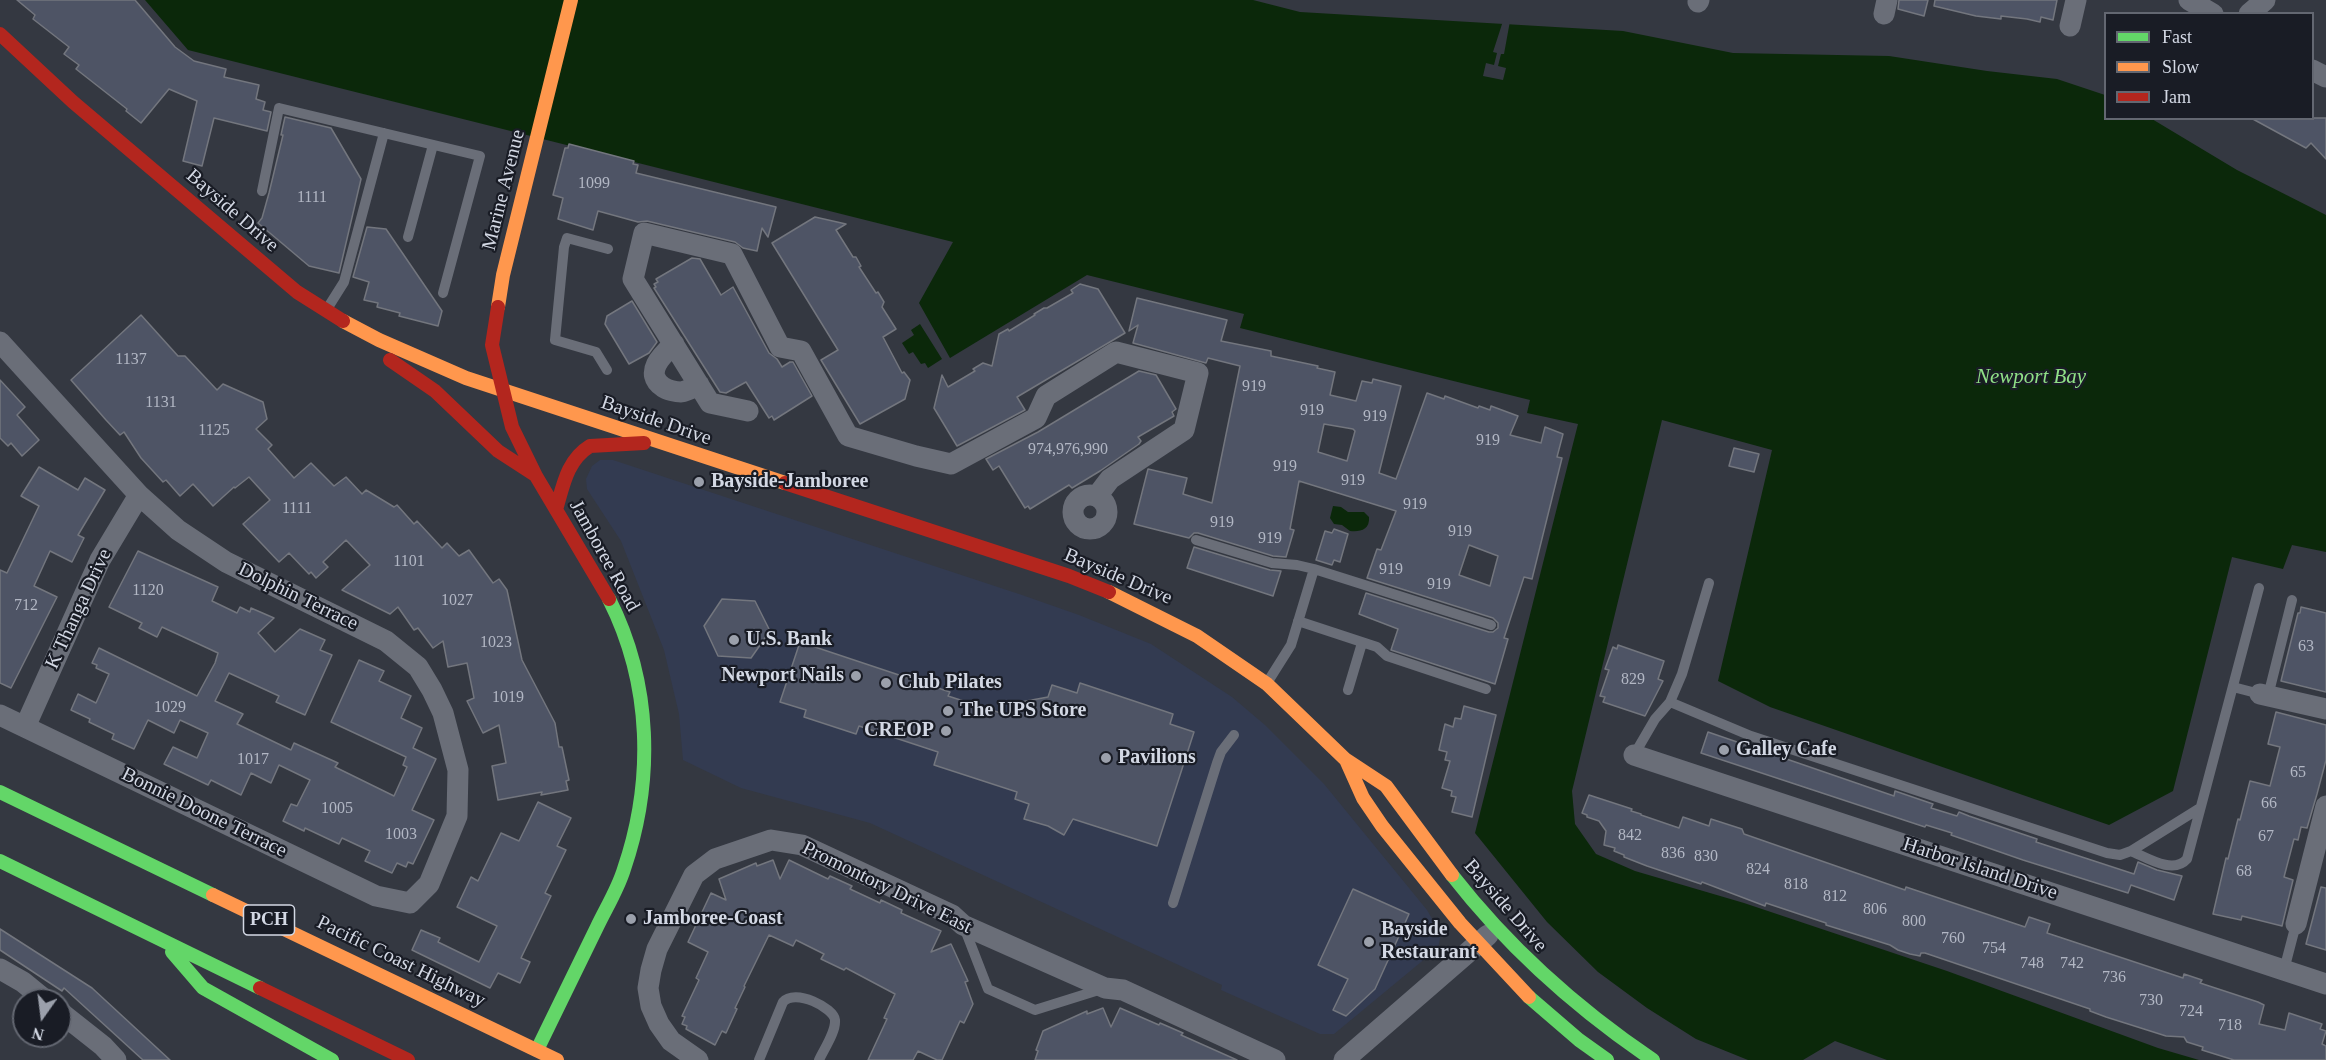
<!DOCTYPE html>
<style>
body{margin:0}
#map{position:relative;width:2326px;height:1060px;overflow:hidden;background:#343841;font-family:"Times New Roman",serif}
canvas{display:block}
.legend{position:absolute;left:2104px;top:12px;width:210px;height:108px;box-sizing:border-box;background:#191c25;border:2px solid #636771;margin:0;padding:8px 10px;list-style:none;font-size:18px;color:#d3d8e4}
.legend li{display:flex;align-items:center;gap:12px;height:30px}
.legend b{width:30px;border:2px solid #636771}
.north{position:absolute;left:12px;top:988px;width:60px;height:60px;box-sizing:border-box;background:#191c25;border:2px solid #636771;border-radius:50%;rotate:194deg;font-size:16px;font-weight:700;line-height:24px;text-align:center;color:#d3d8e4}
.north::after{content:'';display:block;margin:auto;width:21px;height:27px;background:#9ba0ab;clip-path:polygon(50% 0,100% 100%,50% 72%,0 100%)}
</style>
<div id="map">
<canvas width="2326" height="1060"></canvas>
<ul class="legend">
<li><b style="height:8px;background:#63d668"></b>Fast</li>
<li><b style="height:8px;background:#ff974d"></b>Slow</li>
<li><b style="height:8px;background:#b3261e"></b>Jam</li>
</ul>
<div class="north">N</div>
</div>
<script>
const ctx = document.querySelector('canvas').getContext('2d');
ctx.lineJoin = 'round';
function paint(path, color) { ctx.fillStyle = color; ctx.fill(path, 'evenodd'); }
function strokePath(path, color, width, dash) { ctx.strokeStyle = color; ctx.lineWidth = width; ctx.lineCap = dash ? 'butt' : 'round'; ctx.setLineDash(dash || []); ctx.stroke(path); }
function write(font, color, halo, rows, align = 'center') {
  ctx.font = font + ' "Times New Roman",serif'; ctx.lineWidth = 4.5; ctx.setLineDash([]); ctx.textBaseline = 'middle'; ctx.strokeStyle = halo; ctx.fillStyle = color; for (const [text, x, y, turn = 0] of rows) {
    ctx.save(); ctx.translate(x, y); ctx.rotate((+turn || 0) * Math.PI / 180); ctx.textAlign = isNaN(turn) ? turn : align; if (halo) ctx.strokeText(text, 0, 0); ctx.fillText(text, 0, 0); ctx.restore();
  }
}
const built = new Path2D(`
 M600,460H613L1022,595L1079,615L1151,644L1232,697L1265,725L1324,784L1427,910L1441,934L1438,948L1334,1034H1320L1221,990L1222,985L870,823L741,788L683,760L679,714L664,650L621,541L587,489L586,479L592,466Z`);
const water = new Path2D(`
 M145,0H1253L1300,12L1623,31L1733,53L1889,56L1987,71L2057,79L2105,95L2106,118L2152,119L2237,170L2326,215V552L2292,545L2283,569L2232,557L2173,791L2109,825L1770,707L1718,681L1772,450L1662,420L1572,791L1575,824L1596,854L1635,871L1744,903L1947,971L2158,1048L2199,1060H1887L1835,1041L1803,1060H1748L1696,1039L1647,1008L1598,972L1547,922L1475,833L1578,424L1527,413L1530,400L1240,328L1244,314L1087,275L950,358L919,303L953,242L188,50Z
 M920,324L942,359L928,368L925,363L921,364L913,352L909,354L902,343L914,335L911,330Z
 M1333,506L1341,507L1348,512H1364L1369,517C1370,530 1360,532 1350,531L1342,525L1334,524L1330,518Z`);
const pier = new Path2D(`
 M1503,21H1510L1504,54H1501L1498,66L1506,68L1503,80L1483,76L1486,63L1494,65L1497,53L1493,52Z`);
const building = new Path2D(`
 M17,0H135L175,47L194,61L226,69L224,77L259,85L256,99L265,102L263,110L271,112L267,131L214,118L202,166L183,161L197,101L169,89L141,123L126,111L127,109L76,69L79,65L64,54L69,47L33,19L35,15Z
 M1899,0H1928L1924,16L1898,9Z
 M1935,0H2057L2053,20L2041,17L2040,22L2027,19L2001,16V19L1976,16L1934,6Z
 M285,117L331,128L361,179L339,273L309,266L258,223L262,218L269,193L283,135H281Z
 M2251,118H2326V159L2311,143L2306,148Z
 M569,144L634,161L633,164L638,165L636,173L776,207L768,237L762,228L757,251L743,248L735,242L647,221L638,222L598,211L593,230L558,219L563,198L553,195L565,148H568Z
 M815,217L846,224L836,230L853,257H856L861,266L859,267L876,293L878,292L884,302L882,307L896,329L883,337L902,373L904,372L910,380L905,399L860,424L821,360L838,350L772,243Z
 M367,227L386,229L442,311L438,326L399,316L400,313L377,307L378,303L364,300L369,282L353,277Z
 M692,258L700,259L721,295L733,287L769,353L777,359L782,367L790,362H793L812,396L774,420L772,416L769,418L746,382L726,393L720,392L654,288L656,287L654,284L658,282L656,279Z
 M1080,284L1098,289L1125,333L1017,397L1025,410L957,446L934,408L942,375L948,387L975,371L973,369L983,363L992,366L999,334L1008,329L1009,331L1035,315L1034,314L1044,308H1047L1073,293L1071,290Z
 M1137,298L1227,320L1221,341L1271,351V356L1318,366L1317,368L1335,372L1330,395L1356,401L1362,381L1372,383L1373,379L1401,386L1379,473L1396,479L1427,393L1444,399L1445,396L1478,408L1479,406L1490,410L1491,406L1518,416L1510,435L1541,443L1545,427L1563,434L1557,457L1562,458L1532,579L1524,577L1504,638L1508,639L1495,684L1391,650L1398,629L1359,614L1366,593L1489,632H1493L1498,628V623L1493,618L1367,578L1377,549L1381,550L1396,511L1299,481L1290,529L1294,530L1286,557L1273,556L1198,533H1194L1189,538L1134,524L1148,469L1187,478L1183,494L1212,503L1240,366L1208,358L1206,363L1133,343L1138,325L1129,331ZM1324,424L1353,429L1355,431L1347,461L1318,452ZM1469,545L1498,556L1490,586L1459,575Z
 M632,301L657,342L649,353L629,364L605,324L607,316Z
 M141,315L178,356H185L217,390L223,384L263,402L267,419L256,429L272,445L268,449L294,478L311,463L334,486L346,477L362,494L366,490L394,507L397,505L414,524L417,521L442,548L447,543L459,556L469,550L493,583L499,579L507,590L522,660L555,723L559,747H562L569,780L566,781L568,790L541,795L542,792L498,800L492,766L506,763L499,725L483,733L467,701L474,698L467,663L448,667L443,641L433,648L418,628L414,630L398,607L390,614L342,590L370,565L346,540L323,562L328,567L316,578L311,572L309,574L289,553L279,562L243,524L270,500L249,477L235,488L234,487L213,506L193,484L180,496L166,480L163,482L141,458L124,432L120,435L106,420L71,380Z
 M1139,371L1156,375L1176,409L1172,412L1174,416L1138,437L1141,441L1139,444L1100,471L1072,488L1069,485L1030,509L1028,506L1025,508L999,466L993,470L986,459L1038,432Z
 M0,380L25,407L17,415L39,440L22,456L11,443L8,446L0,438Z
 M1734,448L1759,454L1754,472L1729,466Z
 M39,467L78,490L85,478L105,490L78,535L84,538L72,562L50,551L34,586L57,597L11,688L0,683V570L7,573L39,506L21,496Z
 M1334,529L1348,534L1340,562L1334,560L1332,565L1316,560L1325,531L1332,533Z
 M1194,547L1270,570L1281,571L1273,596L1187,568Z
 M138,551L218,587L212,601L237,613L240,607L250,612L251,608L274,618L258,633L275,652L300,629L325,640L320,650L332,655L305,715L276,702L279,696L229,673L215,701L243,714L237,724L291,750L294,743L338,763L335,767L394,796L407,767L403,765L406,757L331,722L359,660L384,671L379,681L411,696L401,718L422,728L413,748L436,759L412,810L434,820L413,864L408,862L406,867L397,863L392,873L365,861L370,851L342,838L339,844L305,828L304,831L283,821L291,804L297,806L310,780L279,765L271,783L251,773L241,795L211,780L208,785L164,764L173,747L197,758L208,733L180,720L174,733L148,720L134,749L112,739L114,734L89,722L90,719L71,710L78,694L96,703L109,674L96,668L97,665L92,663L99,648L197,696L215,663L218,653L162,627L157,637L139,628L142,623L109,607Z
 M722,599L755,601L770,631L751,658L718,656L704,626Z
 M2301,607L2326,613V692L2281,681L2298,613H2300Z
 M800,642L950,692L948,696L1010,716L1014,708L1021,702L1048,697L1052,685L1077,693L1080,683L1173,714L1170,724L1194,732L1157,846L1073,819L1064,835L1048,826L1024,819L1029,804L1015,799L1017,792L934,765L938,752L859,726L856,734L804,717L806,710L780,702Z
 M1618,645L1664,661L1658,679L1663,681L1645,716L1603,702L1605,697L1600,696L1609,670L1605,669L1613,647L1617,649Z
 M1464,706L1496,715L1472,817L1452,812L1456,797L1451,796L1452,791L1442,788L1450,761L1445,760L1447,752L1439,750L1445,724L1453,727L1455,718L1461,719Z
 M2276,712L2326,725V760L2317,794L2307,828L2301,827L2298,840L2294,839L2284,877L2293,880L2282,926L2242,916L2241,920L2213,914L2226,858L2228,859L2238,819L2240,820L2250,781L2270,786L2280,747L2268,744Z
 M1708,732L1894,796L1895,791L1933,804L1931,808L1957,816L1959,812L1969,816L2037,839L2036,842L2134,874L2138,862L2157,870L2182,876L2174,900L2131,885L2128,893L2023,860L1951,835L1952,833L1926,825L1925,827L1701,753Z
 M1589,795L1632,809L1631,811L1641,814V815L1679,828L1683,817L1709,826L1711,819L1742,829L1744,834L1905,890L1906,887L2025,927L2029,917L2050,924L2047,933L2183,978L2184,974L2202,980L2200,983L2258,1002L2264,1005L2259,1024L2285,1030L2289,1013L2322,1024L2320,1029L2326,1031L2322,1044L2326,1046V1060H2234L2202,1050L2203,1047L2187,1042L2184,1037L2166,1036L2106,1017L2090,1011V1009L1925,953H1921L1920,956L1910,954L1898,950L1890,945L1826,925V923L1766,903L1765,906L1702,882L1701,884L1647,866L1624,857V855L1614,851L1615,848L1604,845L1606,831L1599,821L1587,817V815L1582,813Z
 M538,802L571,818L557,846L566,850L545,893L551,896L521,958L530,962L520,983L498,973L490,988L412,950L421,930L440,938L438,942L479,962L497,926L457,907L471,877L478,881L501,833L519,841Z
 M773,860L780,879L789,860L828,879L830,876L852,886L850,889L880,903L881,900L902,910L901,913L941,931L931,952L951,944L968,981L965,982L973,1004L964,1023L960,1021L942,1060H937L918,1051L913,1060H868L887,1019L884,1018L895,994L846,968L844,970L821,959L824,954L796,940L793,946L769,935L744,986L745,987L735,1008L737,1009L726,1033L722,1031L715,1045L686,1029L687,1026L682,1024L685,1017L682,1016L699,980L696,978L708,952L688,942L711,893L726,900L719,879L756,863L757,866Z
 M2321,887L2326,888V950L2306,944Z
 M1353,889L1409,914L1375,989L1346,1016L1333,1010L1348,979L1318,965Z
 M0,929L92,988L170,1060H143L64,988L62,991L0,950Z
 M1103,1008L1111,1027L1120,1008L1159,1025L1160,1023L1183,1033L1181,1035L1237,1060H1035L1038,1051L1036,1050L1043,1031L1087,1011V1014Z`);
const lane = new Path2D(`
 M262,191L279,108L480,156L443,293
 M408,237L433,145
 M327,309L344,282L384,133
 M607,370L596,352L555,340L564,247L567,238L608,249
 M1196,540L1272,563L1297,565L1314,569L1491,625
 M1298,621L1377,647L1387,656L1486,689
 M1267,683L1291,645L1314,569
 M2233,687L2260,694
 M1348,690L1362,643
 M2268,696L2292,600
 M1670,702L1751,736L2107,853L2120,855L2131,851L2200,808
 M1634,755L1655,719L1670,702L1682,674L1709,583
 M2131,851C2146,857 2173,875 2187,859L2259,588
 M1173,903L1217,763L1221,752L1234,735
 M964,927L988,989L1035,1010L1102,989
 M2284,970L2296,924
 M759,1060L783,1002C795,988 834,1008 835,1020C836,1032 824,1049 819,1060`);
const street = new Path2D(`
 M2189,0L2213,14
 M1698,2L1699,0
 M1884,14L1887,0
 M2249,14L2265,0
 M2070,26L2076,0
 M2312,70L2326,77
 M0,342L139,495L178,530L226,562L386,641L418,667L432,690L443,713L458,770L457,816L429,884L410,903L376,896L0,715
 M674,344C662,355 643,373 663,387C667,390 676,392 681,392C687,391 694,387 699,385
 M748,411L710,403L633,279L644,233L732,254L780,347L801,351L848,436L916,456L951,464L1036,418L1046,396L1116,352L1198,373L1184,430L1110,479L1097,496
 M1073 512a17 17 0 1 1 34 0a17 17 0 1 1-34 0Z
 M2260,694L2326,709
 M25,727L100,560L139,495
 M1634,755L2326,984
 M2296,924L2326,806
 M0,969L23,982L45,1000
 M60,1012L103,1046L116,1060
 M698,1060L671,1041L659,1024L651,1006L648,988L651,970L657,949L694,875L715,859L771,840L802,845L952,915L963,925L1105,988L1123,990L1275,1060
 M1344,1060L1488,935`);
const fast = new Path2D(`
 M0,792L213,895
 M0,861L260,988
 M1452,875C1509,948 1576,1008 1653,1060
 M172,952L203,988L332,1060
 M1529,997L1579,1040L1607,1060
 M537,1050C557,1009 577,968 597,927C606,908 618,889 624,869C654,781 652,684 609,599`);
const slow = new Path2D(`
 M498,307L503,275L571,0
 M343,321L379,340L466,378L785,483
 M1109,592L1197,636L1267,684L1345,759L1386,786L1452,875
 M1346,760L1363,798L1382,826L1460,923L1529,997
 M213,895L557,1060`);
const jam = new Path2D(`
 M0,34L73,102L297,292L343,321
 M498,307L492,345L512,427L536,476L609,599
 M390,360L435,391L498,451L535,475
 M785,483L1069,576L1109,592
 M556,510C563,486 567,460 590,446L644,443
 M260,988L408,1060`);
const markers = [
 [699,482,6,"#9ba0ab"],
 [734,640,6,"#9ba0ab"],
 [856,676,6,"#9ba0ab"],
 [886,683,6,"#9ba0ab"],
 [948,711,6,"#9ba0ab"],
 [946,731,6,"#9ba0ab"],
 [1724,750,6,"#9ba0ab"],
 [1106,758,6,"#9ba0ab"],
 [631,919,6,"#9ba0ab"],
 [1369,942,6,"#9ba0ab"]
];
const numberNames = [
 ["1099",594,184],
 ["1111",312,198],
 ["1137",131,360],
 ["919",1254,387],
 ["1131",161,403],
 ["919",1312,411],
 ["919",1375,417],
 ["1125",214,431],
 ["919",1488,441],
 ["974,976,990",1068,450],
 ["919",1285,467],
 ["919",1353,481],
 ["919",1415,505],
 ["1111",297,509],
 ["919",1222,523],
 ["919",1460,532],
 ["919",1270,539],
 ["1101",409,562],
 ["919",1391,570],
 ["919",1439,585],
 ["1120",148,591],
 ["1027",457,601],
 ["712",26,606],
 ["1023",496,643],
 ["63",2306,647],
 ["829",1633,680],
 ["1019",508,698],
 ["1029",170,708],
 ["1017",253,760],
 ["65",2298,773],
 ["66",2269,804],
 ["1005",337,809],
 ["1003",401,835],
 ["842",1630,836],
 ["67",2266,837],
 ["836",1673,854],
 ["830",1706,857],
 ["824",1758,870],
 ["68",2244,872],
 ["818",1796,885],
 ["812",1835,897],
 ["806",1875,910],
 ["800",1914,922],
 ["760",1953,939],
 ["754",1994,949],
 ["748",2032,964],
 ["742",2072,964],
 ["736",2114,978],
 ["730",2151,1001],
 ["724",2191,1012],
 ["718",2230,1026]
];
const shields = [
 [269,920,51]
];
const shieldNames = [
 ["PCH",269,920]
];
const streetNames = [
 ["Marine Avenue",504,190,-76],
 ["Bayside Drive",232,211,41],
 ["Bayside Drive",656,421,19],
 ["Jamboree Road",604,556,61],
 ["Bayside Drive",1118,577,23],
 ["Dolphin Terrace",298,597,26],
 ["K Thanga Drive",79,609,-65],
 ["Bonnie Doone Terrace",204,813,26],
 ["Harbor Island Drive",1980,869,18],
 ["Promontory Drive East",887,888,26],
 ["Bayside Drive",1505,906,49],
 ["Pacific Coast Highway",401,962,26]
];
const poiNames = [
 ["Bayside-Jamboree",711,482],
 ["U.S. Bank",746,640],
 ["Newport Nails",844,676,"right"],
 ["Club Pilates",898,683],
 ["The UPS Store",960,711],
 ["CREOP",934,731,"right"],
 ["Galley Cafe",1736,750],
 ["Pavilions",1118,758],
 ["Jamboree-Coast",643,919],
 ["Bayside",1381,930],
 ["Restaurant",1381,953]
];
const waterNames = [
 ["Newport Bay",2031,377]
];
paint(built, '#333b51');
paint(water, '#0b280a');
paint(pier, '#343841');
paint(building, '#4e5465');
strokePath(building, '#73767e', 1.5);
strokePath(lane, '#6a6e78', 10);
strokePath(street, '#6a6e78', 21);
strokePath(fast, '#63d668', 14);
strokePath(slow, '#ff974d', 14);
strokePath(jam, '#b3261e', 14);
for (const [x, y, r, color] of markers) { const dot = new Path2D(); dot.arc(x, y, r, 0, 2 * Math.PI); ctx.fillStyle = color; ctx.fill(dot); strokePath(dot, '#191c25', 2); }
write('16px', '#b2b7c4', null, numberNames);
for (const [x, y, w] of shields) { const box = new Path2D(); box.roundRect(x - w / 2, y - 15, w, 30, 4.5); ctx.fillStyle = '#191c25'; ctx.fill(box); strokePath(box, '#d3d8e4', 1.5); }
write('bold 18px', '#d3d8e4', null, shieldNames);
write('20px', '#d3d8e4', '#191c25', streetNames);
write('bold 20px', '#d3d8e4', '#191c25', poiNames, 'left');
write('italic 21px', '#90e087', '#191c25', waterNames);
</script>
